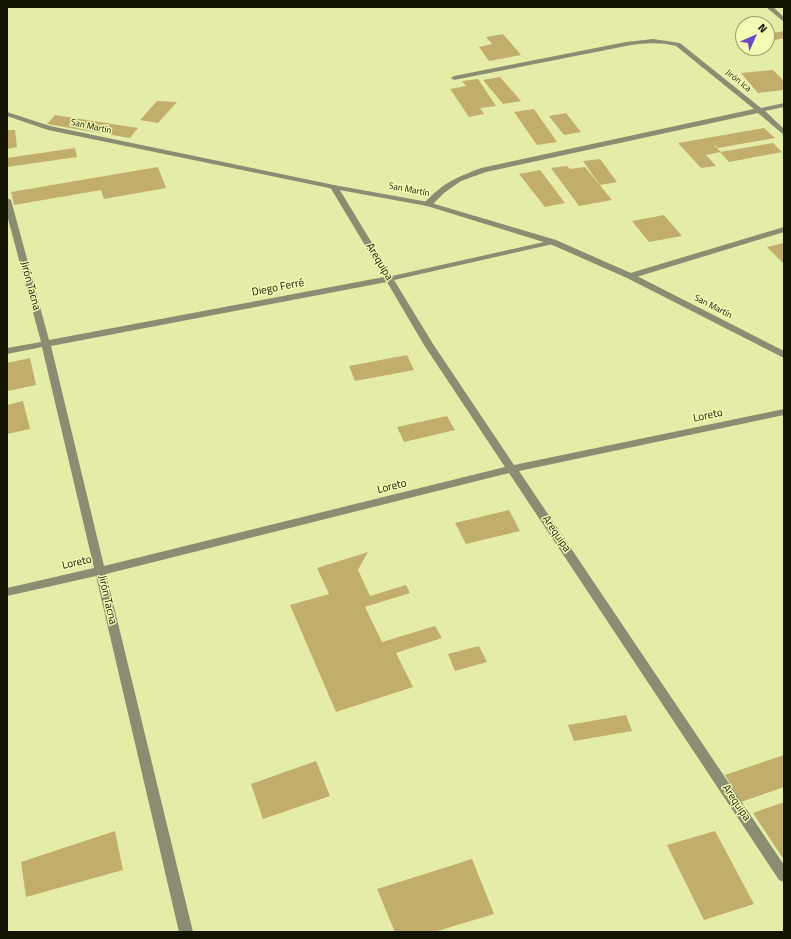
<!DOCTYPE html>
<meta charset="utf-8">
<style>
body{margin:0}
#map{position:relative;width:791px;height:939px;overflow:hidden;background:#e5eca7;font-family:"Titillium Web",sans-serif}
canvas{display:block}
.frame{position:absolute;inset:0;border:8px solid #121300;pointer-events:none}
.north{position:absolute;left:735px;top:16px;width:40px;height:40px;box-sizing:border-box;background:#f3fab4;border:1px solid #999e6c;border-radius:50%;rotate:45deg;font-size:11px;font-weight:700;line-height:16px;text-align:center;color:#121300}
.north::after{content:'';display:block;margin:auto;width:14px;height:18px;background:#6e49c2;clip-path:polygon(50% 0,100% 100%,50% 72%,0 100%)}
</style>
<div id="map">
<canvas width="791" height="939"></canvas>
<div class="frame"></div>
<div class="north">N</div>
</div>
<script>
const ctx = document.querySelector('canvas').getContext('2d');
ctx.lineJoin = 'round';
function paint(path, color) { ctx.fillStyle = color; ctx.fill(path, 'evenodd'); }
function write(font, color, halo, rows, align = 'center') {
  ctx.font = font + ' "Titillium Web",sans-serif'; ctx.lineWidth = 3; ctx.setLineDash([]); ctx.textBaseline = 'middle'; ctx.strokeStyle = halo; ctx.fillStyle = color; for (const [text, x, y, turn = 0] of rows) {
    ctx.save(); ctx.translate(x, y); ctx.rotate((+turn || 0) * Math.PI / 180); ctx.textAlign = isNaN(turn) ? turn : align; if (halo) ctx.strokeText(text, 0, 0); ctx.fillText(text, 0, 0); ctx.restore();
  }
}
const building = new Path2D(`
 M784,31V38L767,42V34Z
 M503,34L521,55L489,61L479,47L492,44L486,37Z
 M773,70L784,81V90L758,93L741,73Z
 M500,77L521,101L503,104L483,80Z
 M478,79L496,106L480,108L484,114L469,117L450,89L466,86L462,81Z
 M157,101L177,102L158,123L140,120Z
 M534,109L557,142L537,145L514,112Z
 M566,113L581,132L564,135L549,116Z
 M55,115L138,128L130,138L47,124Z
 M764,128L775,138L718,148L712,143L721,152L706,155L716,166L701,168L678,143Z
 M7,130H15L17,147L7,149Z
 M773,143L782,152L729,162L720,152Z
 M75,148L77,157L7,167V158Z
 M600,159L617,182L600,185L583,161Z
 M567,166L570,169L585,167L612,200L579,206L551,168Z
 M158,167L166,188L104,199L101,190L14,205L11,192Z
 M540,170L565,203L545,207L519,174Z
 M664,215L682,236L649,242L632,221Z
 M784,243V264L767,247Z
 M407,355L414,370L355,381L349,366Z
 M30,358L36,385L8,391L7,363Z
 M23,401L30,429L7,434V405Z
 M447,416L455,430L404,442L397,427Z
 M509,510L520,531L466,544L455,523Z
 M368,552L358,570L370,596L406,585L410,593L365,607L382,642L435,626L442,638L396,653L413,687L336,712L290,605L329,594L317,568Z
 M479,646L487,662L455,671L448,654Z
 M626,715L632,731L574,741L568,725Z
 M784,755V787L741,802L725,775Z
 M316,761L330,796L263,819L251,784Z
 M784,802V860L753,813Z
 M115,831L123,870L26,897L21,862Z
 M715,831L754,904L704,920L667,845Z
 M472,859L494,914L434,932H395L377,889Z`);
const minor = new Path2D(`
 M766,7H773L784,17V22Z
 M653,39L680,43L761,108L784,103V107L765,111L784,129V135L758,113L486,172L461,181L444,193L431,206H425V202C445,182 455,178 481,168L754,109L676,46C659,42 643,43 626,46L454,80L451,78L454,76L626,42Z
 M331,185H334L338,187L392,276L553,240L557,242L553,244L394,280L433,344L514,465L784,409V415L519,471L784,865V882L779,880L509,473L106,574L193,932H179L96,576L7,596V588L94,568L42,347L7,354V348L41,342L7,215V198L11,200L49,340L384,277L330,187ZM387,282L424,345L505,467L104,566L51,346Z
 M784,227V232L633,278H627L626,276L627,274Z`);
const tertiary = new Path2D(`
 M7,112L50,126L334,185L428,202L556,240L633,274L784,351V358L627,278L550,244L427,206L334,189L48,130L7,116Z`);
const farStreetnames = [
 ["Jirón Ica",738,81,39],
 ["San Martín",91,127,12],
 ["San Martín",409,190,11],
 ["San Martín",713,307,27]
];
const streetNames = [
 ["Arequipa",379,262,59],
 ["Jirón Tacna",30,286,75],
 ["Diego Ferré",278,288,-11],
 ["Loreto",708,416,-12],
 ["Loreto",392,487,-14],
 ["Arequipa",556,534,56],
 ["Loreto",77,563,-13],
 ["Jirón Tacna",107,600,77],
 ["Arequipa",736,803,56]
];
paint(building, '#c2ae6c');
paint(minor, '#8a8d71');
paint(tertiary, '#8a8d71');
write('9px', '#121300', '#f3fab4', farStreetnames);
write('11px', '#121300', '#f3fab4', streetNames);
</script>
